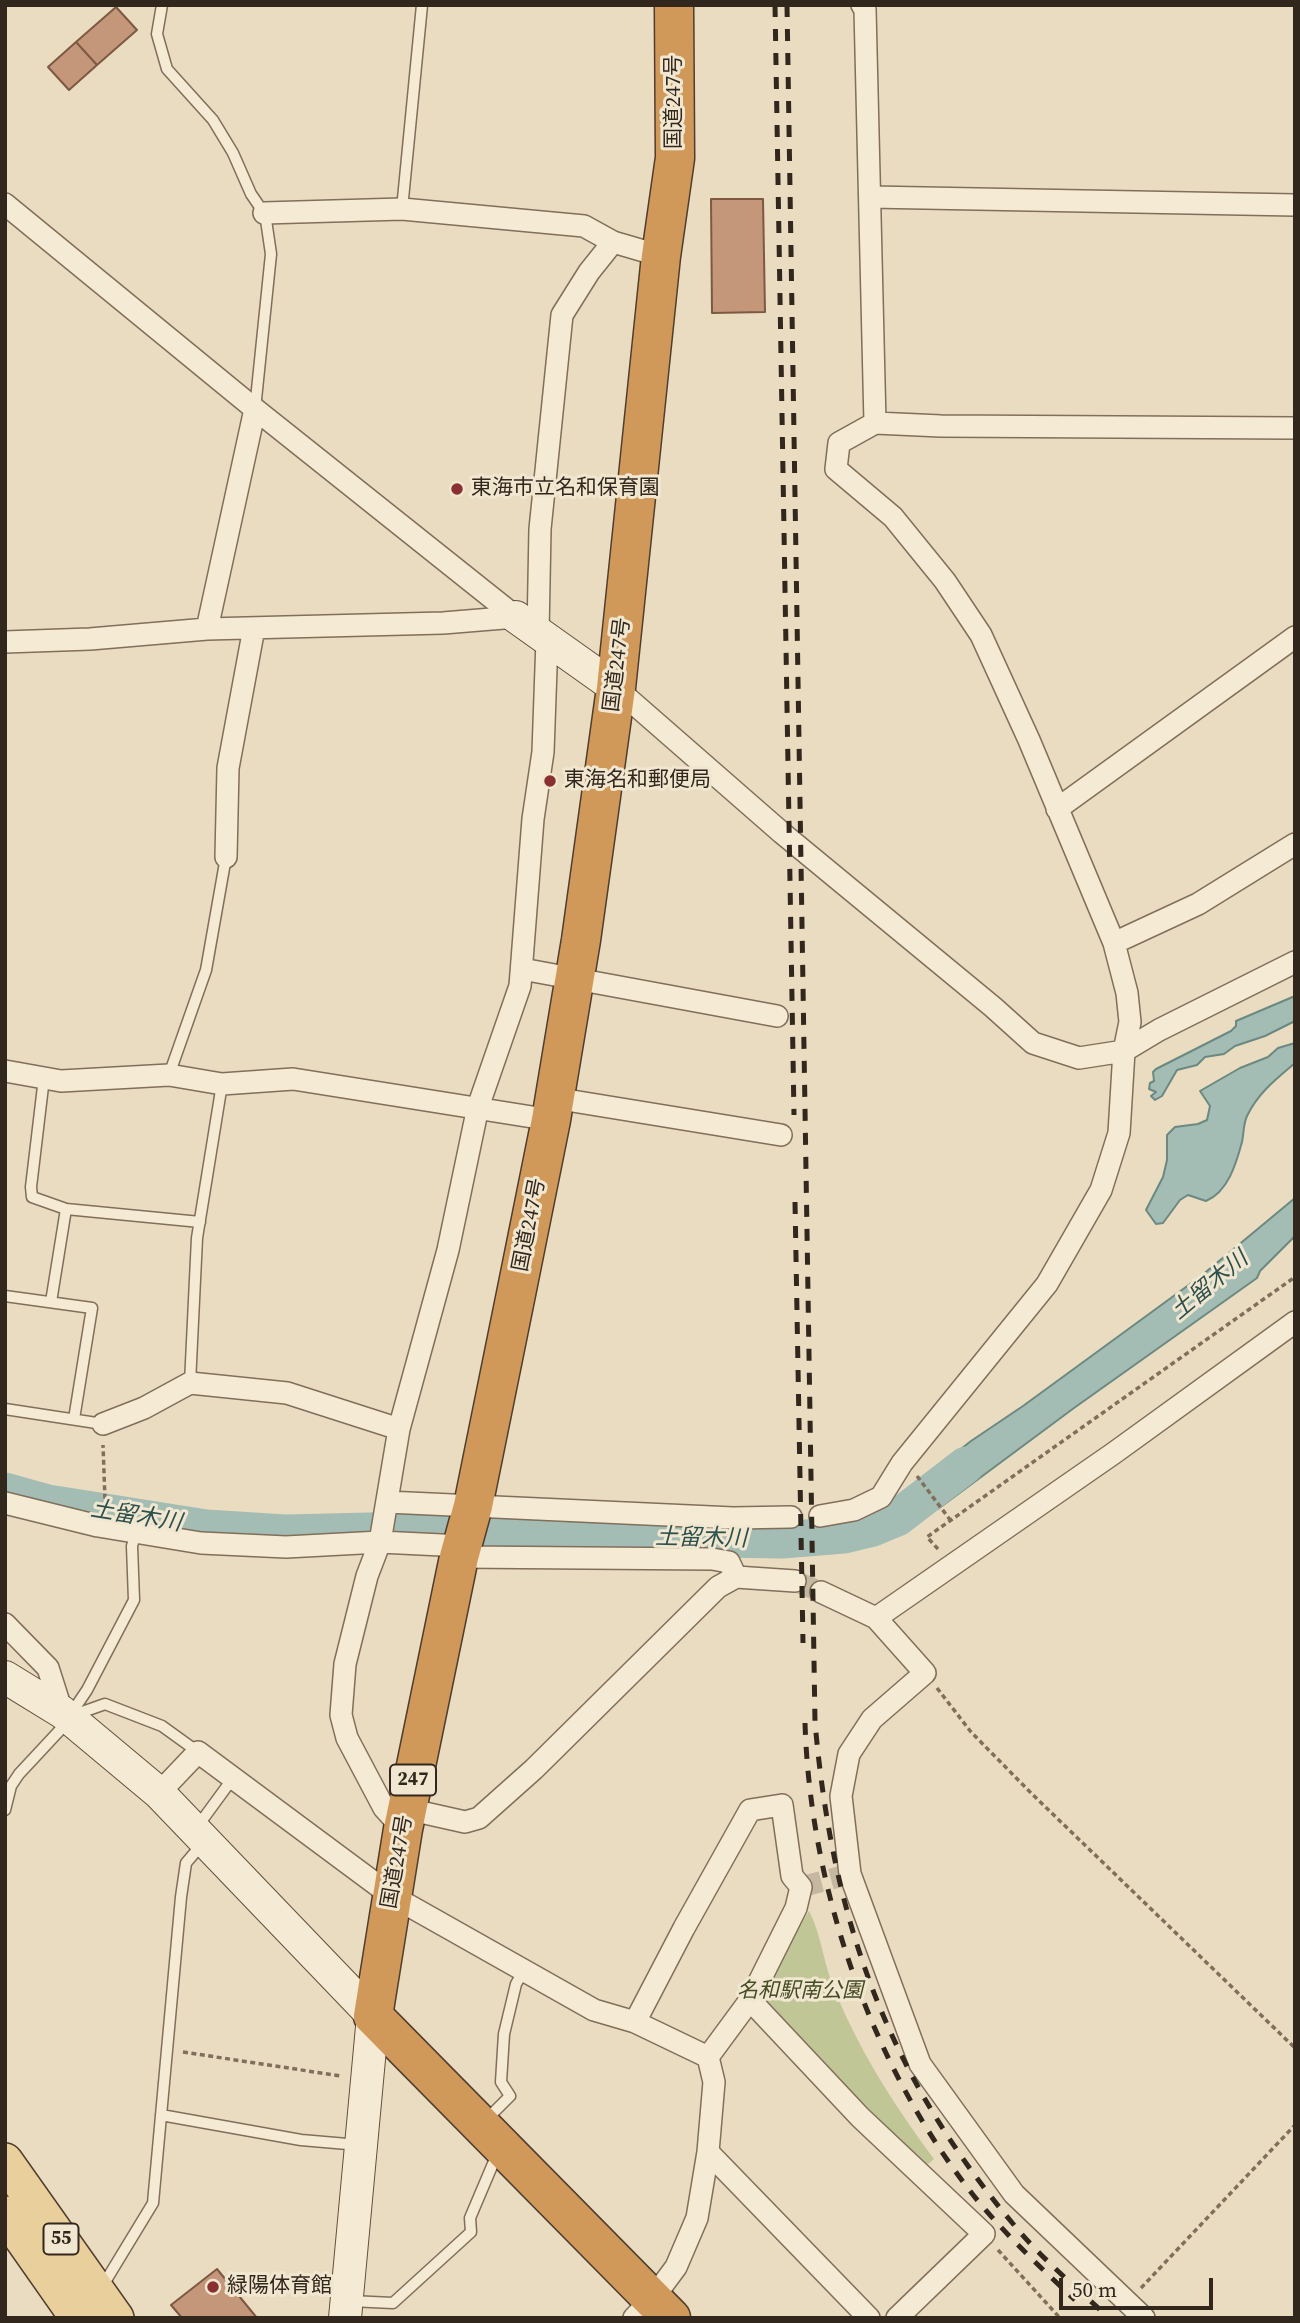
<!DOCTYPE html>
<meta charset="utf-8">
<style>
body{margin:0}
#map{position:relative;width:1300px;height:2323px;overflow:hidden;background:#e9dcc1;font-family:"Source Serif 4",serif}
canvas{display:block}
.frame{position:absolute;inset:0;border:7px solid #32271d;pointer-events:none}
.scale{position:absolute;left:1059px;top:2278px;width:154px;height:32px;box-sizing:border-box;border:4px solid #32271d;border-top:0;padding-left:9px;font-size:21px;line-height:24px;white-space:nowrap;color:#32271d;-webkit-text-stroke:5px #f1e7d0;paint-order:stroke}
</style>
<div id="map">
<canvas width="1300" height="2323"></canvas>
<div class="frame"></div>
<div class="scale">50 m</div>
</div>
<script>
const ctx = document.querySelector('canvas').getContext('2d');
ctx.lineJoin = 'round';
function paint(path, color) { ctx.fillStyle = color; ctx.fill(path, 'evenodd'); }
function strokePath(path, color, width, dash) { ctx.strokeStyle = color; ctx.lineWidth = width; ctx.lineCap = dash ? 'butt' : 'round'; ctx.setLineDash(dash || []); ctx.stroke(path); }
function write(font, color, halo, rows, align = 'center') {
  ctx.font = font + ' "Source Serif 4","Noto Sans JP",serif'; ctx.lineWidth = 6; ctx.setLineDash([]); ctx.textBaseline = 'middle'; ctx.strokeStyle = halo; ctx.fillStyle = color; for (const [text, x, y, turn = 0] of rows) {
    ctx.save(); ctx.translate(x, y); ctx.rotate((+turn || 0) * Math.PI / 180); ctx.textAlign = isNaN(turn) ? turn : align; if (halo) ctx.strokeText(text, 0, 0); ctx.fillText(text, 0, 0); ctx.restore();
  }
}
const green = new Path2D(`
 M809,1911C821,1934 823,1960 832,1983C856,2046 894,2105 934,2159L926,2166L763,2002C766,1970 793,1939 809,1911Z`);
const water = new Path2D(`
 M1295,996V1021L1265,1036L1235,1046L1224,1054L1205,1057L1197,1065L1177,1070L1162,1096L1155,1100L1151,1096L1156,1092L1149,1089L1150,1083L1154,1081L1153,1072L1156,1069L1231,1031L1236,1026V1021Z
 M1295,1043V1063C1276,1079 1258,1093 1247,1116C1243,1125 1244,1133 1242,1142C1236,1164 1228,1192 1206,1201L1188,1195L1180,1200L1163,1223L1156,1224L1146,1210L1163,1177L1167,1160V1135L1175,1127L1198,1124L1207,1120L1210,1106L1200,1091L1240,1068L1268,1057L1278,1048Z
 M1295,1198V1236L1260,1271L1257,1278L1074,1408L938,1509L918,1483L971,1441L1023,1406L1201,1276Z`);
const river = new Path2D(`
 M5,1491L48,1503L206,1528L285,1533L453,1529L510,1536L782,1540L844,1535L873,1528L897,1518L966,1465`);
const building = new Path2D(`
 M116,7L137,30L97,65L76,42Z
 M76,42L97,65L69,90L48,67Z
 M711,199H763L765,312L712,313Z
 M217,2269L257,2318H182L171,2305Z`);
const streetTunnel = new Path2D(`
 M795,1581L821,1592
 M801,1887L850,1874`);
const path = new Path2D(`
 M917,1476L951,1521
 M103,1507L105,1500L103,1445
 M938,1549L927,1537L1295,1277
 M937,1688L971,1732L1032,1794L1295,2048
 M183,2052L341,2076
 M998,2250L1060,2318
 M1141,2288L1295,2125`);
const lane = new Path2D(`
 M162,5L157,34L167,69L213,120L233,153L251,194L264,213L266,220L271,254L255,409
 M402,209L422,5
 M169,1075L206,970L226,857
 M44,1078L31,1187L32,1197L66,1209L200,1222
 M5,1296L92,1308L74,1419
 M51,1302L66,1209
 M190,1383L197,1238L222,1084
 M5,1409L103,1424
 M74,1715L105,1704L162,1726L198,1752
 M5,1810L11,1786L19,1774L60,1730L87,1690L134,1600L132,1546L136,1532
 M196,1825L203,1819L233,1778
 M161,2115L301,2140L359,2145
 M486,2120L510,2096L501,2082L504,2034L516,1984L523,1972
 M102,2287L153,2203L181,1897L186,1863L203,1843
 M350,2301L393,2303L471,2232L470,2218L495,2159L499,2155`);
const street = new Path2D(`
 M862,5L865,9L875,423
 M871,197L1295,205
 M5,204L255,409L516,617
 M264,213L402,209L584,226L613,242L661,256
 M207,629L255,409
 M538,633L540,529L562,315L589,272L613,242
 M5,642L90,639L207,629L443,623L516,617
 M616,688L782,833L993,1007L1033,1043L1079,1058L1124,1051L1159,1030L1295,962
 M1057,809L1295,637
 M226,857L228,768L254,628
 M1114,943L1198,904L1295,844
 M522,969L777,1016
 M5,1071L61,1081L169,1075L222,1084L293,1079L551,1120
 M554,1098L781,1135
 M103,1424L144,1408L190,1383L287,1393L399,1429
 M387,1502L733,1518L791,1517
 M5,1503L98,1526L201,1543L286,1547L380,1542L462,1546
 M820,1516L854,1510L881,1497L902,1463L1047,1284L1101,1190L1119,1133L1124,1051L1130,1022L1127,993L1114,943L1029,740L981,635L945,581L893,517L836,469L839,443L875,423L941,426L1295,428
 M459,1557L712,1559L729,1562L736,1577
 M821,1592L876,1618L925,1673L872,1719L849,1754L841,1796L850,1874L920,2064L1014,2194L1144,2318
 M876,1618L1114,1453L1295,1322
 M5,1624L48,1668L62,1712
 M159,1793L198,1752L392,1896L594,2010L635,2022L708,2057
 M407,1809L465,1822L479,1818L534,1769L718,1587L736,1577L795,1581
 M403,1829L384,1808L347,1738L341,1715L345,1664L367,1576L380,1542L399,1429L448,1250L478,1107L520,986L533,819L543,752L547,640
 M750,2000L860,2117L984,2234L897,2318
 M708,2152L869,2318
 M634,2318L653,2298L676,2267L697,2218L708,2152L714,2082L708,2057L750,2000L796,1908L801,1887L792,1876L782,1805L750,1810L684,1928L635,2022`);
const secondary = new Path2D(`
 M516,617L616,688
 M5,1677L62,1712L159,1793L373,2016L345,2318`);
const primary = new Path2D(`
 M5,2161L116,2318
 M5,2214L78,2318`);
const highway = new Path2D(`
 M671,2318L373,2016L403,1829L459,1557L473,1506L517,1289L551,1120L581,940L616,688L661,256L675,158L674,5`);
const rail = new Path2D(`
 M775,5L794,1115
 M787,5L815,1722C832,1918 886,2073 1014,2225C1042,2259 1077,2288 1109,2318
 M795,1202L803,1643
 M805,1723C810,1890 873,2071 978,2201C1008,2237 1041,2268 1075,2300`);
const markers = [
 [457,489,7,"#8a3033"],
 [550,781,7,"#8a3033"],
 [213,2287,7,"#8a3033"]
];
const shields = [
 [413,1780,46],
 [61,2239,35]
];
const shieldNames = [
 ["247",413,1780],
 ["55",61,2239]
];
const streetNames = [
 ["国道247号",675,102,-90],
 ["国道247号",618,665,-83],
 ["国道247号",530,1225,-79],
 ["国道247号",398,1862,-80]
];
const poiNames = [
 ["東海市立名和保育園",471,489],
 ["東海名和郵便局",564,781],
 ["緑陽体育館",227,2287]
];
const parkNames = [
 ["名和駅南公園",800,1992]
];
const waterNames = [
 ["土留木川",1210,1286,-40],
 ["土留木川",136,1517,9],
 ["土留木川",701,1539,1]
];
paint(green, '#c1c697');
paint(water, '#a3bcb4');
strokePath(water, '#6c8981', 2);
strokePath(river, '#a3bcb4', 37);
paint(building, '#c4977b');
strokePath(building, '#7d5843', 2);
strokePath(streetTunnel, '#c4b8a0', 21, [21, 10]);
strokePath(lane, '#816e5b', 13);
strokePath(street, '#816e5b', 24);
strokePath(secondary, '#624f3e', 34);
strokePath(primary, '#4f3d2f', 38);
strokePath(highway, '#4f3d2f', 41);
strokePath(path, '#816e5b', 3.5, [5, 3.5]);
strokePath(lane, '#f5ead3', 10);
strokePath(street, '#f5ead3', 21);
strokePath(secondary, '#f5ead3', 32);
strokePath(primary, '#e9cf9c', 35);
strokePath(highway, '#d19959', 38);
strokePath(rail, '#32271d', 5, [12, 12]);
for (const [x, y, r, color] of markers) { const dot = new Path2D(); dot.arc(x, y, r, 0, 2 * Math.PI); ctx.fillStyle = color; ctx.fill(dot); strokePath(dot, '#f1e7d0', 2.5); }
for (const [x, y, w] of shields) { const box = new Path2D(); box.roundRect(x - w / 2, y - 15.5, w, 31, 5); ctx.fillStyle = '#f1e7d0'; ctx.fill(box); strokePath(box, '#32271d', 2); }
write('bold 19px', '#32271d', null, shieldNames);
write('21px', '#32271d', '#f1e7d0', streetNames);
write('21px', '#32271d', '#f1e7d0', poiNames, 'left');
write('italic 21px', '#444c26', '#f1e7d0', parkNames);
write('italic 23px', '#2e504d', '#f1e7d0', waterNames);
</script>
